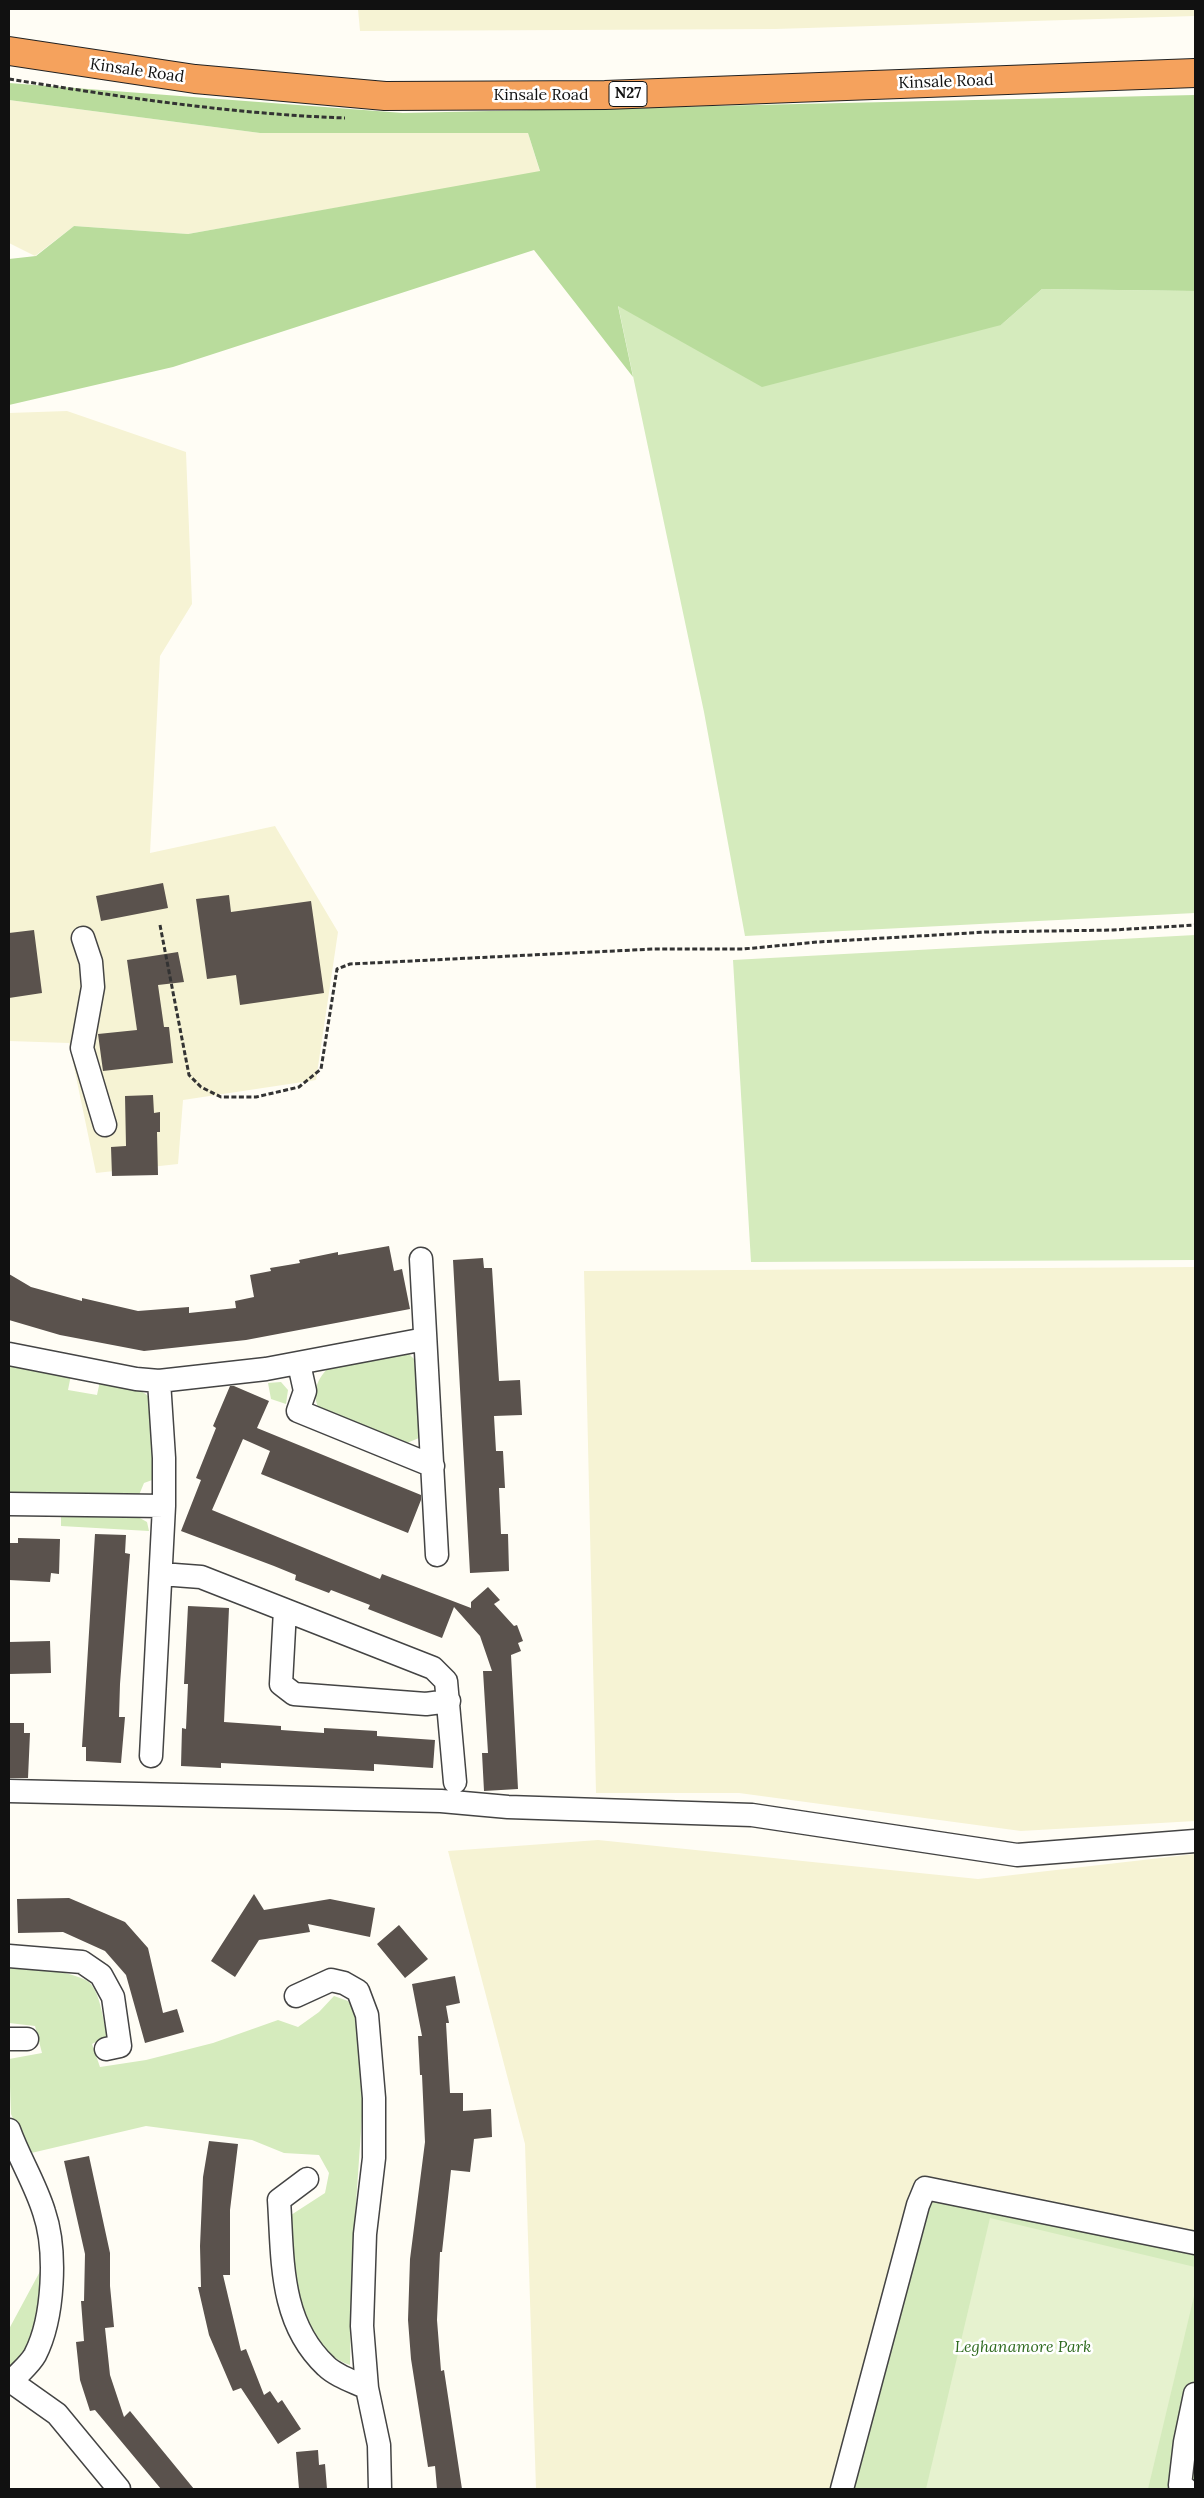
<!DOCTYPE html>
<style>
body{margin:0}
#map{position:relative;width:1204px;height:2498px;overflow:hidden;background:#fffdf5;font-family:Lora,serif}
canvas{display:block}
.frame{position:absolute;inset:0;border:10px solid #111;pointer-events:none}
</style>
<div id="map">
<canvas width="1204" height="2498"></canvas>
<div class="frame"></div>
</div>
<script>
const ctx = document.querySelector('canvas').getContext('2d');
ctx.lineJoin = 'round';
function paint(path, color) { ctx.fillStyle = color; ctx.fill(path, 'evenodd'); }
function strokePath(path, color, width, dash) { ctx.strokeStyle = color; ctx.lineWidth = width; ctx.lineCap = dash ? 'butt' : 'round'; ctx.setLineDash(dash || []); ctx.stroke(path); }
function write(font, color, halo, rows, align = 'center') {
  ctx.font = font + ' Lora,serif'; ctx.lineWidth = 5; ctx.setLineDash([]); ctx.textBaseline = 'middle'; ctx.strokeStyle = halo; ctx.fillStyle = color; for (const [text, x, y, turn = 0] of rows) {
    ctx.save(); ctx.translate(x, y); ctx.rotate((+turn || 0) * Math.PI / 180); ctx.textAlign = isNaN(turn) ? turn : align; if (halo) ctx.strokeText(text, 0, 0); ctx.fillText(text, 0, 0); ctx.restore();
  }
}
const farmland = new Path2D(`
 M358,9H1195V16L775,29L360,31Z
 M9,100L260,133H528L540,172L188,234L74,226L35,256L9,243Z
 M67,411L186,452L192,604L160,656L150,853L275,826L338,932L316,1080L183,1100L178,1164L96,1173L69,1043L9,1041V413Z
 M1195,1267V1821L1021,1831L739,1793H596L584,1271Z
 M598,1840L978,1879L1195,1854V2238L837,2489H536L525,2144L448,1851Z`);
const green = new Path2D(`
 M1042,289L1195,291V913L745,936L704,712L618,305L1001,325Z
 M1195,935V1260L751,1262L733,960Z
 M401,1352L409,1354L417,1362L419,1438L402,1445L318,1407C311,1390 319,1375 333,1364Z
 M9,1361L71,1375L68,1390L97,1395L100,1381C118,1384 139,1385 151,1399L155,1479L144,1483L139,1495L9,1494Z
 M281,1382L288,1390L286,1404L271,1399L268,1383Z
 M61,1517H138L147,1522L149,1531L61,1526Z
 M9,1966C25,1966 81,1972 91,1984C101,1997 103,2020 107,2036L92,2044L100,2067L146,2060L213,2043L278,2020L298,2027L319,2012L334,1996L348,2001L361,2022L363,2102L352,2261L350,2365C292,2345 294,2265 291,2215L325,2193L329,2173L319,2155L284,2153L252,2140L146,2126L27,2154L11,2114L9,2059L42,2053L35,2026L9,2023Z
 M921,2180L1195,2238V2489H837Z
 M58,2238L43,2351L9,2369V2329Z`);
const forest = new Path2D(`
 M9,83L403,113L1195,95V291L1042,289L1001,325L762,387L618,306L633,377L534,250L173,367L9,405V259L36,256L74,226L188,234L540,171L528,133H260L9,100Z`);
const pitch = new Path2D(`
 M990,2218L1195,2267V2292L1148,2489H926Z`);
const building = new Path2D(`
 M163,883L168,908L101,921L96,896Z
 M229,895L231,912L311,901L324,993L240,1005L236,975L207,979L196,899Z
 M34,930L42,993L9,998V933Z
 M178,952L184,982L158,985L164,1027H169L173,1063L103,1071L98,1034L137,1030L127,960Z
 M153,1095L154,1113L160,1112V1132H157L158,1175L112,1176L111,1147L126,1146L125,1096Z
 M389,1246L394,1271L402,1269L410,1309L246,1340L144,1351L60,1335L9,1320V1274L31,1287L82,1301V1298L138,1311L189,1307V1313L236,1308L235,1301L254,1297L250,1275L271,1271L270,1268L300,1263L299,1260L338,1252V1255Z
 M483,1258L484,1268H492L499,1381L520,1380L522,1415L494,1416L496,1451H503L505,1488H499L501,1534H508L509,1571L470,1573L453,1260Z
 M230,1386H234L269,1401L257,1428L421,1495V1500L408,1533L261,1474L270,1451L243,1439L212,1510L380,1579L382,1574L471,1608V1602L488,1587L500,1600L494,1604L514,1626L517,1625L523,1641L518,1643L521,1651L511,1655L518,1789L484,1791L482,1753H488L483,1671H492L480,1636L454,1607L442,1638L368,1609L370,1605L331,1590L329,1593L295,1580L296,1575L274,1566L181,1531L201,1480L196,1478L216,1428L213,1426Z
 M95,1534L126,1535L125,1553L130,1554L120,1684L119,1717H125L121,1763L86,1761V1747H82Z
 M18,1538L60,1539L59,1574L51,1573L50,1582L9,1580V1543H18Z
 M188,1606L229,1608L224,1722L281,1726V1730L324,1733V1728L377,1731V1736L435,1740L433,1768L374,1764V1771L221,1763V1768L181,1766L182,1728L186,1729L188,1684H184Z
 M50,1641L51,1673L9,1674V1642Z
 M9,1723H24V1733H30L28,1778H9Z
 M254,1894L264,1910L330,1899L375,1908L370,1937L308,1924L310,1932L259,1940L235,1977L211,1961Z
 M69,1898L125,1922L148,1948L163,2013L177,2009L184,2032L145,2043L126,1975L105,1951L63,1932L18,1933L17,1899Z
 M399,1925L428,1959L405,1978L377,1944Z
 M455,1976L460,2003L446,2006L449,2023H446L450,2093H463V2111L491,2109L492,2137L474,2139L470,2172L451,2170L442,2252H440L437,2320L441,2371L444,2370L462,2489H437L435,2466L428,2467L411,2359L408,2320L410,2259L425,2142L422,2075H420L418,2036H422L412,1984Z
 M209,2141L238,2144L230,2210V2275H223L241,2351L246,2349L264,2395L270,2391L278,2403L282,2400L301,2429L278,2444L241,2388L233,2391L209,2335L198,2287H201L200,2246L203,2177Z
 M89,2156L110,2253V2286L114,2327L105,2328L110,2375L124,2417L130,2411L194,2489H161L95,2410L90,2411L80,2380L76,2342L84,2341L81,2301H84L85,2254L64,2161Z
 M318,2450L319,2465L325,2464L327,2489H299L296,2452Z`);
const path = new Path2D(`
 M9,79C120,97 233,114 345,118
 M160,925L189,1075L201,1087L221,1097H256L299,1087L321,1069L337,969L350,964L653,949H743L818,942L986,932L1113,930L1195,925`);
const minor = new Path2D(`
 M83,938L91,962L93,987L82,1048L105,1125
 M421,1259L437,1555
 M9,1354L136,1379L159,1381L164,1458V1506
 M299,1364L305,1391L298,1411L433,1466
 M159,1381L266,1369L425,1339
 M9,1504L164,1506L151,1756
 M161,1574L201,1577L433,1668L446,1681L455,1782
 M285,1610L281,1684L294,1694L426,1704L449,1701
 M9,1791L441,1801L508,1807L752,1815L1017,1855L1195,1841
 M9,1956L82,1962L101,1975L113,1997L120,2046L106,2049
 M296,1996L331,1980L344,1983L358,1991L367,2015L374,2098V2158L365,2234L362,2326L367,2388L379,2445L380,2489
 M9,2039H27
 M9,2130C19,2158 35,2183 44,2212C57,2250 54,2318 35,2355C30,2364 19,2373 12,2381
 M307,2179L279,2200C283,2259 279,2322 326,2366C336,2376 355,2382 367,2388
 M9,2380L57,2414L119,2489
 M842,2489L918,2205L925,2188L1195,2243
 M1186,2489L1180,2485L1185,2442L1195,2394`);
const highway = new Path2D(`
 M9,51L195,79L385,96L605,95L1195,73`);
const shields = [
 [628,94,38]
];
const shieldNames = [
 ["N27",628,94]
];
const streetNames = [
 ["Kinsale Road",137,71,8],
 ["Kinsale Road",946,82,-2],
 ["Kinsale Road",541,95]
];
const parkNames = [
 ["Leghanamore Park",1023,2347]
];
paint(farmland, '#f6f3d4');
paint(green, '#d5ebbd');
paint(forest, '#b9dc9c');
paint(pitch, '#e6f2cf');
paint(building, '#5a524d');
strokePath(minor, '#444', 25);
strokePath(highway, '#222', 30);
strokePath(path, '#333', 3, [5, 2.5]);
strokePath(minor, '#fff', 22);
strokePath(highway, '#f5a25d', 28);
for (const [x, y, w] of shields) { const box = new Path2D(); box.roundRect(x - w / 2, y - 12.5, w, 25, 4); ctx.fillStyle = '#fff'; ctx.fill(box); strokePath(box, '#111', 1); }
write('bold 15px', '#111', null, shieldNames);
write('16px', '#111', '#fff', streetNames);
write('italic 16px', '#2f6b1f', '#fff', parkNames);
</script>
